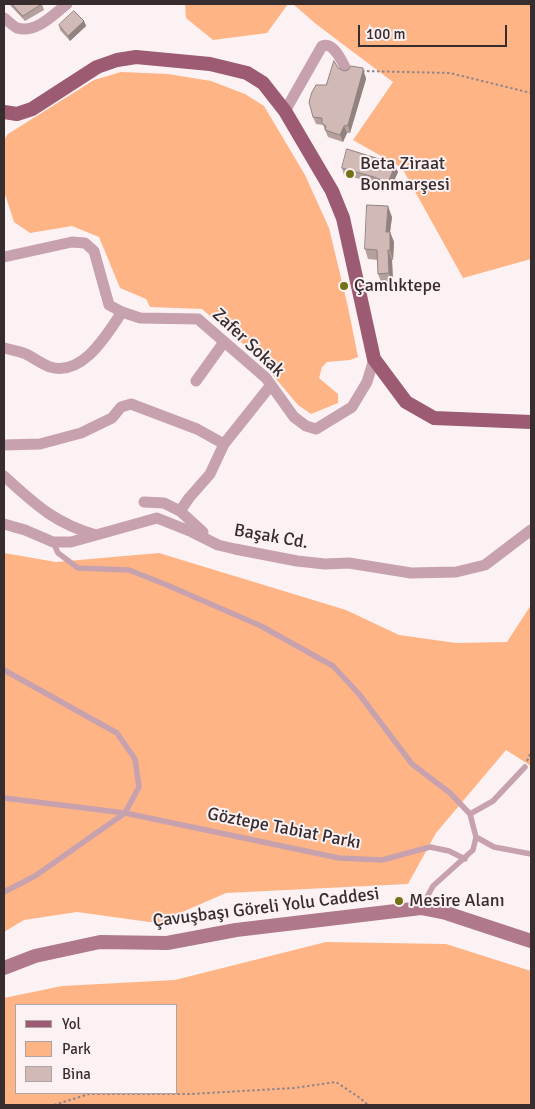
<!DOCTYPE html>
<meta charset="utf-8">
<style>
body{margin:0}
#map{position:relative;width:535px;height:1109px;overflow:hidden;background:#fcf2f3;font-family:Signika,sans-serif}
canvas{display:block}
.frame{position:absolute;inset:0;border:5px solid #372d2e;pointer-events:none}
.legend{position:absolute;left:15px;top:1004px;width:162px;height:90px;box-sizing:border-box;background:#fcf2f3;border:1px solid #ada3a4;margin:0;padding:6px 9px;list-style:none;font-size:15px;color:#372d2e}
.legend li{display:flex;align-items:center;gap:10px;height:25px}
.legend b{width:25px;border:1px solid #ada3a4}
.scale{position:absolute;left:358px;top:25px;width:149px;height:22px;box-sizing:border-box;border:2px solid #372d2e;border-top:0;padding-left:6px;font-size:15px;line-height:18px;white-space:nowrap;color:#372d2e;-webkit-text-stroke:4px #fcf2f3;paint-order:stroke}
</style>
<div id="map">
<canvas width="535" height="1109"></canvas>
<div class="frame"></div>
<ul class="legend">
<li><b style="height:6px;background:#9c5a73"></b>Yol</li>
<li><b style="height:14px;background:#ffb486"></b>Park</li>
<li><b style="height:14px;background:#d1bab5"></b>Bina</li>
</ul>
<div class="scale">100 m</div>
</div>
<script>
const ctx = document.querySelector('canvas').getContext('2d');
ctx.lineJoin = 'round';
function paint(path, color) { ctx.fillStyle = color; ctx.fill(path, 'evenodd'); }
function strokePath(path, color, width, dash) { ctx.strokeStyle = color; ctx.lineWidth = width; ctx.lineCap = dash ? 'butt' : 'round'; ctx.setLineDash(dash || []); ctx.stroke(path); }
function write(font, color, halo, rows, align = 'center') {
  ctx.font = font + ' Signika,sans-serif'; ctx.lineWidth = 4; ctx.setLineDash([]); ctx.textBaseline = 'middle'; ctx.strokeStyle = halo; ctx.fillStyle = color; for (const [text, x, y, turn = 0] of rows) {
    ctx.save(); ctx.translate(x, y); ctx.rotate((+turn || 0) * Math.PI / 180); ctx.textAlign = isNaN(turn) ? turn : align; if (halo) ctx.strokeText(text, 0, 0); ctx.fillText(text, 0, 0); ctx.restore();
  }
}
const green = new Path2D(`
 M185,4H288L267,33L213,40L186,18Z
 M293,4H531V259L463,278L402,168L353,140L393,82L316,24Z
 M121,72L168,74L211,81L245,94L264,106L305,175L329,228L348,307L358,357L350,360L327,362L322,367L319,378L338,394V403L311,414L298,405L255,354L202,309L150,307L146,299L120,288L99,237L72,226L30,233L14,222L4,191V140L8,134L94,80Z
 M4,553L56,562L159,553L346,610L399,635L456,643L507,642L531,605V766L506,750L436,833L408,884L226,893L157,923L77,912L24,920L4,932Z
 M326,942L446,944L531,971V1105H4V998L62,986L175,980ZM176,1005V1093H16V1005Z`);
const path = new Path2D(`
 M362,71L450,73L531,93
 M527,761L531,752
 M54,1105L89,1094H191L294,1088L336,1082L360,1098L368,1105`);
const service = new Path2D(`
 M53,542L58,553L78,568L129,570L167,585L261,626L333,666L359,694L412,764L450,793L470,814L476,837L473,850L433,886L421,908
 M4,670L117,733L135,759L139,787L125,813L35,876L4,892
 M4,798L125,813L339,858L382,860L430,847L449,851L465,859
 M470,814L493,801L525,767
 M476,837L494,847L531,854`);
const minor = new Path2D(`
 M4,18C8,21 13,26 17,28C36,34 54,14 67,4
 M285,111L322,46C334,41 342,62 347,71
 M4,257L72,242L85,243L94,251L109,305L122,312L140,318L198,319L266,378L294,417L306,426L316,429L352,407L367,382L374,359
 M4,348C11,350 19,351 26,354C34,358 42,364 50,367C83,377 107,334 122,312
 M196,381L224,342
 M4,445L40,444L81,433L112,418L121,407L131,404L197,429L224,444
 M4,476C35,504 54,523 96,535
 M144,502L164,503L180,511
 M4,524L25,530L53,542H71L157,518L192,532L218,545L235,549L297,561L325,564L349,563L411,573L456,572L485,565L531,530
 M203,532L180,511L189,498L210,474L224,444L271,385`);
const secondary = new Path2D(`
 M4,968L35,956L100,942L167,943L236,930L421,908L446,913L531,941`);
const primary = new Path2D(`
 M4,112L17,114L32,109L97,67L117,60L136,57L210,64L247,73L263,83L285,111L332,191L343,218L374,359L406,402L434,418L531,422`);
const wall = new Path2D(`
 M9,4H42L44,10L25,21Z
 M84,21L86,26L70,41L60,30L59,25Z
 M338,68L344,71L365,75L366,79L350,133H347L343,142L328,137L323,125L316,124L313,117L326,85Z
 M342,168L398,172L390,190L376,183L344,175Z
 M392,217L390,232L394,242L393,260H392L393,283L382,284L378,274V260L368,259L365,249Z`);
const shadedWall = new Path2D(`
 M84,21L86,26L70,41L68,36Z
 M363,68L366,79L350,133L348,125Z
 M344,126L347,133L343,142L340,135Z
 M395,165L398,172L390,190L388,183Z
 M388,206L392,217L390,232L394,242L393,260L390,250L386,232Z
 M388,250L392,260L393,283L389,273Z`);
const building = new Path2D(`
 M12,4H42L23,16Z
 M74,11L84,21L68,36L59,25Z
 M334,61L338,68L344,71L348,70L351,66L363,68V71L348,125L344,126L340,135L325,130L326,126L322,123V118L313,117L309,102L312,92L316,85H326Z
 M347,149L376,158L395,165L388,183L374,177L342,168Z
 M367,205L388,206L386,232H390V250H388L389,273L378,274L377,250L365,249Z`);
const markers = [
 [350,174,5,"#747216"],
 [344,286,5,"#747216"],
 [399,901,5,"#747216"]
];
const poiNames = [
 ["Beta Ziraat",360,164],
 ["Bonmarşesi",360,185],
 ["Çamlıktepe",354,286],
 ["Mesire Alanı",409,901]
];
const streetNames = [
 ["Zafer Sokak",248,343,43],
 ["Başak Cd.",271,537,10],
 ["Göztepe Tabiat Parkı",284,829,11],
 ["Çavuşbaşı Göreli Yolu Caddesi",266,908,-7]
];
paint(green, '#ffb486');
strokePath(path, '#908687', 2, [2.5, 2.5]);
strokePath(service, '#c7a1ae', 5.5);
strokePath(minor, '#c7a1ae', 11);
strokePath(secondary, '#af788b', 14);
strokePath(primary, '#9c5a73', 14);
paint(wall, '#b4a09c');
paint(shadedWall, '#92827f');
paint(building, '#d1bab5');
strokePath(building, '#92827f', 1);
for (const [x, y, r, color] of markers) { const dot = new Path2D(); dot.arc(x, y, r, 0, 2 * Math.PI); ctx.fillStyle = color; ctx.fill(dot); strokePath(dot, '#fcf2f3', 2); }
write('18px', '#372d2e', '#fcf2f3', poiNames, 'left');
write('18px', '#372d2e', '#fcf2f3', streetNames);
</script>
